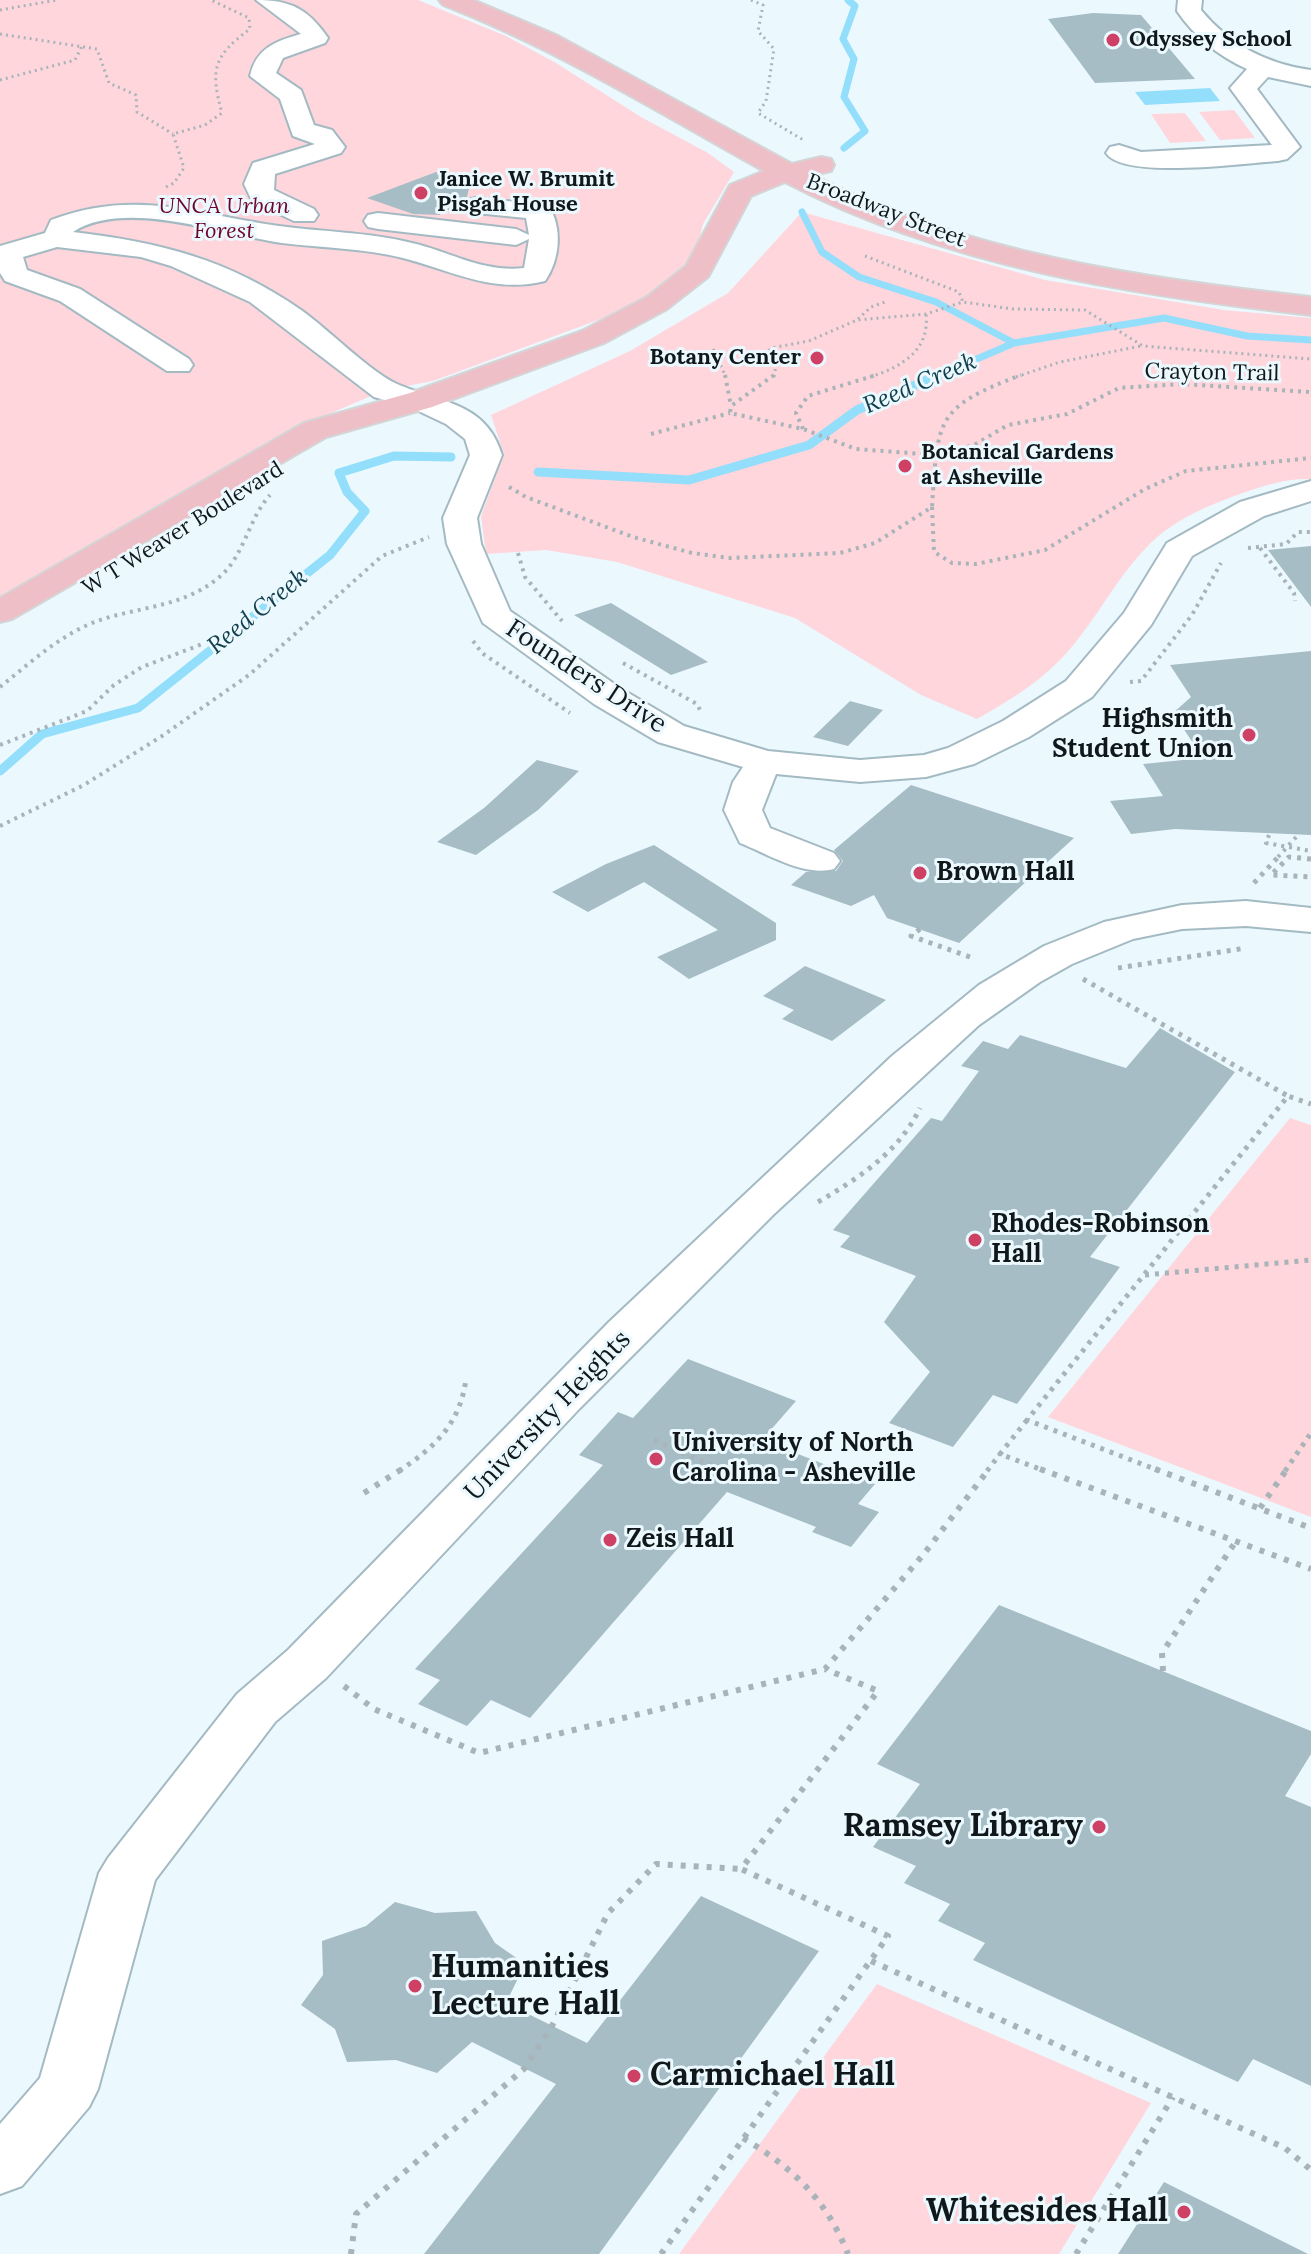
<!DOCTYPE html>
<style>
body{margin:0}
canvas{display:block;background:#ebf9ff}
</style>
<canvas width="1311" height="2254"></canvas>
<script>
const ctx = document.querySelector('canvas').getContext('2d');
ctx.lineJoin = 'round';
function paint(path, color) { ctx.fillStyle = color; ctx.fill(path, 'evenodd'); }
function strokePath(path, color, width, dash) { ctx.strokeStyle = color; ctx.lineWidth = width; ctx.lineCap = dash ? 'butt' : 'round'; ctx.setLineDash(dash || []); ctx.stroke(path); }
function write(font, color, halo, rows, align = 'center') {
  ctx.font = font + ' Lora,serif'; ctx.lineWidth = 6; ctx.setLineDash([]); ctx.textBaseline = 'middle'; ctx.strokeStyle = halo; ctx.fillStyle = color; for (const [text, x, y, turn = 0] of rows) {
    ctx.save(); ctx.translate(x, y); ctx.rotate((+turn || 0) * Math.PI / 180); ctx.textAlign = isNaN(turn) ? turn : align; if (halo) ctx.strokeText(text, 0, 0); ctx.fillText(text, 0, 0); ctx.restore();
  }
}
const green = new Path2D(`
 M0,0H418L506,36L556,63L641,117L708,153L734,172L703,224L696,253L666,283L628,309L433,381L385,390L285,433L0,611Z
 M1234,110L1255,138L1220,140L1199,112Z
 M1185,113L1206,141L1170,143L1151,114Z
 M802,212L1045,280L1224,310L1311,318V479C1286,478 1263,486 1240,494C1206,506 1171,521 1146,548C1112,583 1092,629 1057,663C1034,686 1005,703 977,719L921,695L795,618L617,562L546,550L486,554L481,516L504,454L491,415L630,351L728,293Z
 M1290,1118L1311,1125V1517L1048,1417Z
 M877,1984L1151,2103L1059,2254H679Z`);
const water = new Path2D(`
 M1210,88L1220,101L1145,105L1135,92Z`);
const streamFar1 = new Path2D(`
 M844,148L865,131L844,97L854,59L843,39L855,6L848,0
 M802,212L822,252L859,277L936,302L1014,343
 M935,377L1014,343L1164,318L1247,336L1311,340`);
const stream = new Path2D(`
 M538,472L689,480L809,445L857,410L939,375
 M0,771L42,734L138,708L330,555L365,511L347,492L339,473L394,456L451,457`);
const building = new Path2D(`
 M1093,13L1141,15L1195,79L1095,83L1048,19Z
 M436,172L470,184L467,197L460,204L461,210H441L440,215L413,214L367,198Z
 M1311,546V607L1268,550Z
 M611,603L708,662L671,675L574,615Z
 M1311,651V835L1175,829L1131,834L1110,801L1163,796L1143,764L1203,758L1173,713L1191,697L1170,665Z
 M850,701L883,710L848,746L813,737Z
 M537,760L579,771L538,810L476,855L437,842L484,808Z
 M911,785L1074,838L959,943L887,918L874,895L851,906L791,885L806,872L836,871L843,861L834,850Z
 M654,845L776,923V940L689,979L657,957L718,930L644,882L588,912L552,892L606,864Z
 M805,966L886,1000L832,1041L782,1019L794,1010L763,996Z
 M1160,1028L1235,1072L1090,1257L1120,1267L1017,1404L993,1395L953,1447L889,1423L930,1372L884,1322L916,1276L840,1247L850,1236L833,1230L931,1118L942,1121L979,1071L961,1066L983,1041L1008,1049L1020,1035L1126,1068Z
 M688,1359L796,1401L762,1440L875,1484L858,1504L879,1512L851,1547L812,1532L816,1527L727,1492L530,1718L491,1700L467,1726L418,1704L440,1680L415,1669L603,1465L579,1455L618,1412L633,1418Z
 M999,1605L1311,1731V1754L1285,1796L1311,1807V2086L1253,2059L1238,2082L973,1960L985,1943L938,1921L950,1904L904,1883L916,1866L873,1847L920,1784L877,1764Z
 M701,1896L819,1951L599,2254H424L556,2084L472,2042L437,2073L396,2060L347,2062L335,2029L301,2005L323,1975L322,1941L366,1926L395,1902L435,1913L476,1911L495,1943L525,1964L506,2003L587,2043Z
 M1164,2182L1308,2254H1118Z`);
const pathFar3 = new Path2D(`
 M751,0L763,5L758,31L774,49L766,101L758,113L805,141
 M0,10L57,0
 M0,34L97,49L109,83L136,95L137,112L173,134
 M0,80L75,60L82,46
 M166,187L174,183L184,168L173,134L205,125L222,113C210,70 213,56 250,29L249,18L211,0
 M865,256L959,292L963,302
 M858,319L871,307L888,301
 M713,349L726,377
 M774,377L776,366L767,353L771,348L809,341L857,320L926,314L963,302L1013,309L1085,310L1143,346L1311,359
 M870,377C902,367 930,350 926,314
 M1016,377L1060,362L1141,346`);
const pathFar2 = new Path2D(`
 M725,375L731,406
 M774,375L731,406L730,413L803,429L856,449L937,455L974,445L1008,425L1067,414L1119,388L1181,384L1311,392
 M803,429L796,413L808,396L876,375
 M651,434L730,413
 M509,487L526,497L633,537L692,553L730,558L840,553L875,543L932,507C938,420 934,408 1021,375
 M932,507L934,552L952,563L976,564L1045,550L1145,489L1186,471L1311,458
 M1248,548L1286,544L1298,532H1311
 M1260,548L1294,593L1295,601
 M518,553L525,577L562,621
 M473,641L482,653L570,713
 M623,663L697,704L701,712
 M1130,682L1141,681L1192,615L1221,563
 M0,687C30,663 60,635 97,621C137,607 184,607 218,578C244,558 248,519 270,495
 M0,745L87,711L114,685L142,667L213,640
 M0,826L84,785L162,736L249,675L382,556L429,537
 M1269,835L1266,843L1311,851`);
const pathFar1 = new Path2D(`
 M1311,859L1289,857L1271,875L1311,877
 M920,929L911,936L970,957
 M1118,968L1246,948
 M1083,979L1288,1096
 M818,1202C859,1178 899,1152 920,1108
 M1145,1275L1311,1260
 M1027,1420L1000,1454L1045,1471
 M654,1440L724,1471
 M399,1471C435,1447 460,1424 466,1379
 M987,1471L1000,1454
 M1160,1471L1027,1420L1288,1096L1311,1104
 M1285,1471L1311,1433`);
const path = new Path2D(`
 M719,1469L747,1481
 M1040,1469L1311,1569
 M1155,1469L1311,1528
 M364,1493L402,1469
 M1260,1508L1287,1469
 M1163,1671L1162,1653L1236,1541
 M344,1686L374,1709L479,1753L825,1669L923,1555L989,1469
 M871,1961L1285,2148L1311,2170
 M743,2138C793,2168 826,2199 848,2254
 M351,2254L356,2214L525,2068L552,2026L608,1913L656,1864L741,1869
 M661,2254L888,1936L741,1869L878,1691L825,1669
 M1076,2254L1173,2097`);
const minor = new Path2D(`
 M256,0C291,0 308,9 328,38L325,43L283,58L276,73L301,90L314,125L332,130L345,147L341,153L275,174L274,190L314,209L318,215L314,221H294L252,201L244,184L253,163L315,144L293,136L280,99L250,76C256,48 276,41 301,34Z
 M1178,0H1202L1201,10C1230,45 1267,64 1311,70V86L1268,77L1257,89L1300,147L1287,159L1278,161C1245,163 1124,180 1106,153L1110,147L1119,145L1141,152L1272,145L1230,88L1247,69C1218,56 1195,37 1177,11Z
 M476,198L548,205C563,227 560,260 545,281C492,294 453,271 403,258C364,248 322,248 282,243C224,235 125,198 73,232C159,242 228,259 301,310C328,329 370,372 397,384C441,403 486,402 502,455L477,518L481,544L510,611L620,688L684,726L768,751L860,760L924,755L948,748L1003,721L1066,681L1124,613L1167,543L1240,502L1311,481V501L1264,516L1192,556L1151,625L1092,697L1029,737L974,764L926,777L860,782L776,774L762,810L770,828L834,853L840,861L834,869C804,877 768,854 740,843L724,810L733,782L743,767L658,742L594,704L483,623L447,544L443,518L470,455L465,439L446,424L410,407L374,397L250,302L171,266L141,257L57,247L23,257L27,270L80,289L189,359L193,365L189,371H167L60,301L5,281L0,273V246L45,233L51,220C135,188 195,214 279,226C323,232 368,232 412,243C451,252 484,273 524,268L529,239L516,245L378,229L368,227L364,221L368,215L378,213L516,229L529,235L526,218L466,212L462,206L466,200Z
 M1246,901L1311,908V932L1246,926L1182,929L1133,939L1072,964L1040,982L979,1025L774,1214L579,1409L326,1678L275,1722L155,1880L98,2089L89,2107L22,2186L0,2194V2124L40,2078L99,1873L108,1858L237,1694L288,1650L609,1322L892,1056L979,985L1044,946L1104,922L1182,905Z`);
const major = new Path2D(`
 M439,0H473L556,35L792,164L821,157L831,159L834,165L831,171L813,175C968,254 1141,278 1311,297V315C1131,295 948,267 785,182L751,196L708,277L667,309L604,343L432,407L326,437L12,619L0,622V598L304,423L410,393L582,331L647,297L686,266L730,185L764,171C658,112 556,49 443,5Z`);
const pathBridgeFar1 = new Path2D(`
 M1278,857L1299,834`);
const pathBridge = new Path2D(`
 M1254,883L1280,855`);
const markers = [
 [1113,40,8,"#cf4065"],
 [421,193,8,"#cf4065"],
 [817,358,8,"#cf4065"],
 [905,466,8,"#cf4065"],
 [1249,735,8,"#cf4065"],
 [920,873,8,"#cf4065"],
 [975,1240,8,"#cf4065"],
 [656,1459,8,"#cf4065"],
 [610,1540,8,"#cf4065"],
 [1099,1827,8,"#cf4065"],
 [415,1986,8,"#cf4065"],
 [634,2076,8,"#cf4065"],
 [1184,2212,8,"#cf4065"]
];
const farPoinames = [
 ["Odyssey School",1129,40],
 ["Janice W. Brumit",437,180],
 ["Pisgah House",437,205],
 ["Botany Center",801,358,"right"],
 ["Botanical Gardens",921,453],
 ["at Asheville",921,478]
];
const farParknames = [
 ["UNCA Urban",224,207],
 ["Forest",224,232]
];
const farStreetnames = [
 ["Broadway Street",886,211,21],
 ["Crayton Trail",1212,373,1],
 ["W T Weaver Boulevard",183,529,-32]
];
const farWaternames = [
 ["Reed Creek",920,384,-23],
 ["Reed Creek",258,612,-39]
];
const streetNames = [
 ["Founders Drive",586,677,33],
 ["University Heights",548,1416,-46]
];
const poiNames = [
 ["Highsmith",1233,720,"right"],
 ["Student Union",1233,750,"right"],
 ["Brown Hall",936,873],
 ["Rhodes-Robinson",991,1225],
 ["Hall",991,1255],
 ["University of North",672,1444],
 ["Carolina - Asheville",672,1474],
 ["Zeis Hall",626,1540]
];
const nearPoinames = [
 ["Ramsey Library",1083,1827],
 ["Humanities",431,1968,"left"],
 ["Lecture Hall",431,2005,"left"],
 ["Carmichael Hall",650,2076,"left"],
 ["Whitesides Hall",1168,2212]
];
paint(green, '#fed6dc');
paint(water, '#93defb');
strokePath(streamFar1, '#93defb', 7);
strokePath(stream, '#93defb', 9);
paint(building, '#a6bdc6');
strokePath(minor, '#a4bac3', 4);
strokePath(major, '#d4d5d6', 4);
strokePath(pathFar3, '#a8b4b9', 3, [2, 4]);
strokePath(pathFar2, '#a8b4b9', 4, [3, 5]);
strokePath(pathFar1, '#a8b4b9', 5, [4, 6]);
strokePath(path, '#a8b4b9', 6, [5, 8]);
paint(minor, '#fff');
paint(major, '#efbfc7');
strokePath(pathBridgeFar1, '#a8b4b9', 4, [3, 5]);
strokePath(pathBridge, '#a8b4b9', 5, [4, 6]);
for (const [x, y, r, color] of markers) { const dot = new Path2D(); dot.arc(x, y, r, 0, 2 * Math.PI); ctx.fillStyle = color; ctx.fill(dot); strokePath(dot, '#ebf9ff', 3); }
write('bold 22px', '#10181b', '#ebf9ff', farPoinames, 'left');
write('italic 22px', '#6e042b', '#ebf9ff', farParknames);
write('22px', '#10181b', '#ebf9ff', farStreetnames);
write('italic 24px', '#113e4c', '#ebf9ff', farWaternames);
write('26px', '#10181b', '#ebf9ff', streetNames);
write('bold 26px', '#10181b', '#ebf9ff', poiNames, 'left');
write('bold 32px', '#10181b', '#ebf9ff', nearPoinames, 'right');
</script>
